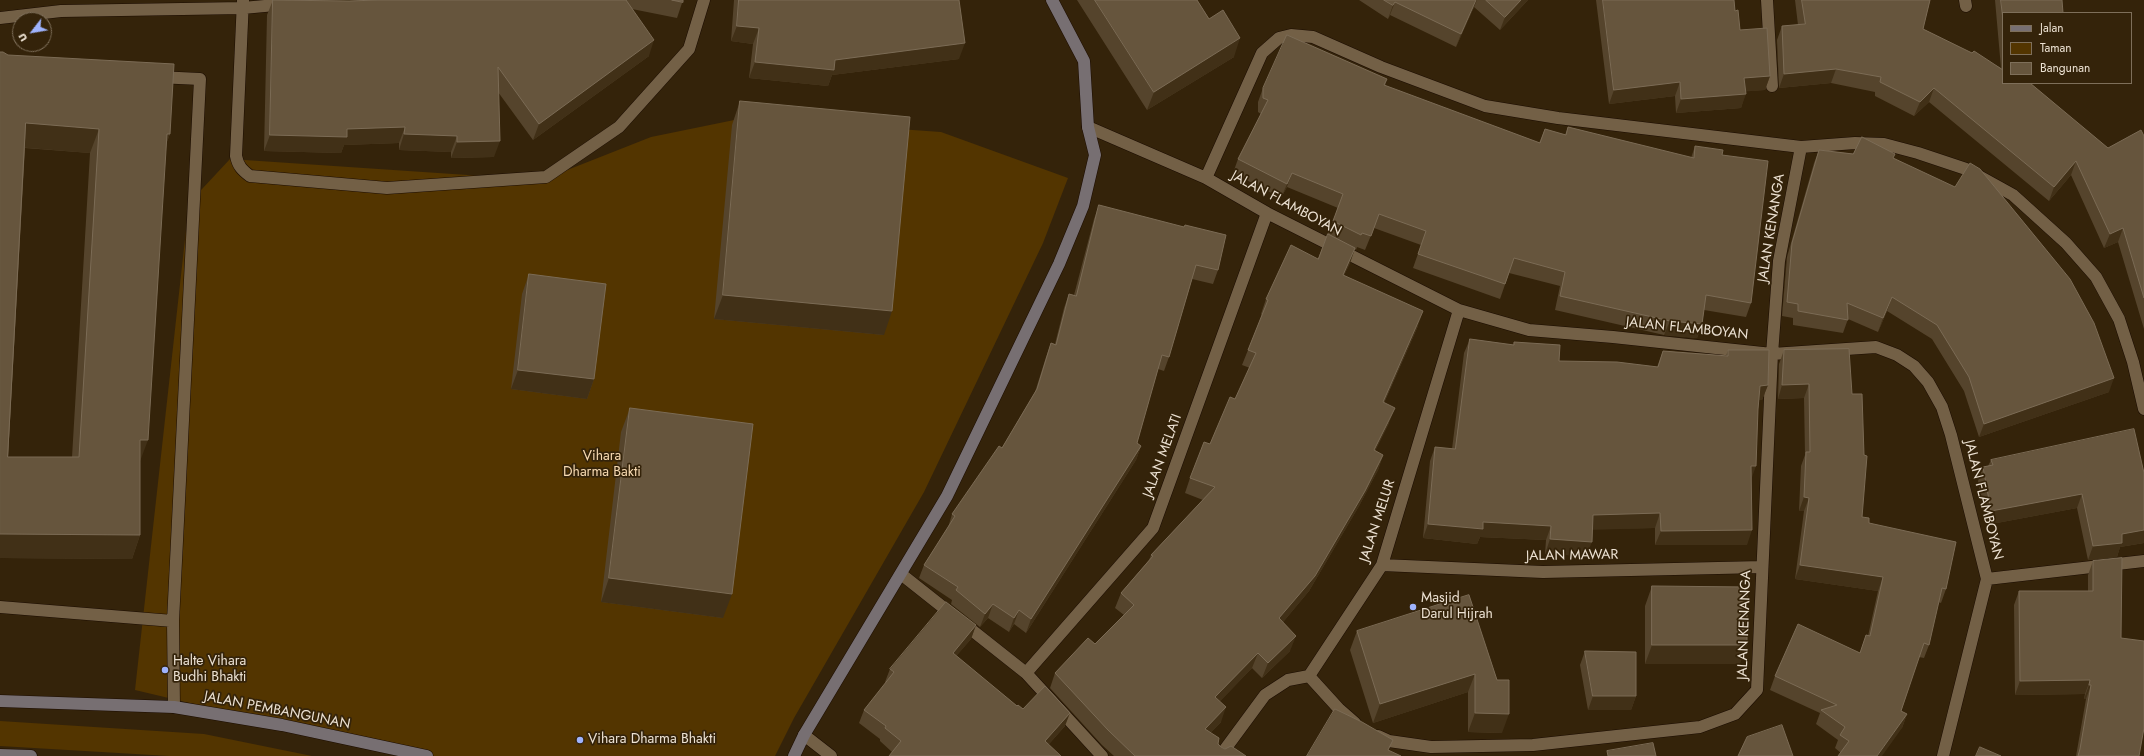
<!DOCTYPE html>
<style>
body{margin:0}
#map{position:relative;width:2144px;height:756px;overflow:hidden;background:#34230a;font-family:Jost,sans-serif}
canvas{display:block}
.legend{position:absolute;left:2002px;top:12px;width:130px;height:72px;box-sizing:border-box;background:#34230a;border:1px solid #7e6f5a;margin:0;padding:5px 7px;list-style:none;font-size:12px;color:#ece1d2}
.legend li{display:flex;align-items:center;gap:8px;height:20px}
.legend b{width:20px;border:1px solid #7e6f5a}
.north{position:absolute;left:12px;top:12px;width:40px;height:40px;box-sizing:border-box;background:#34230a;border:1px solid #7e6f5a;border-radius:50%;rotate:239deg;font-size:11px;font-weight:700;line-height:16px;text-align:center;color:#ece1d2}
.north::after{content:'';display:block;margin:auto;width:14px;height:18px;background:#9fb3fd;clip-path:polygon(50% 0,100% 100%,50% 72%,0 100%)}
</style>
<div id="map">
<canvas width="2144" height="756"></canvas>
<ul class="legend">
<li><b style="height:5px;background:#776f72"></b>Jalan</li>
<li><b style="height:11px;background:#533500"></b>Taman</li>
<li><b style="height:11px;background:#66553d"></b>Bangunan</li>
</ul>
<div class="north">U</div>
</div>
<script>
const ctx = document.querySelector('canvas').getContext('2d');
ctx.lineJoin = 'round';
function paint(path, color) { ctx.fillStyle = color; ctx.fill(path, 'evenodd'); }
function strokePath(path, color, width, dash) { ctx.strokeStyle = color; ctx.lineWidth = width; ctx.lineCap = dash ? 'butt' : 'round'; ctx.setLineDash(dash || []); ctx.stroke(path); }
function write(font, color, halo, rows, align = 'center') {
  ctx.font = font + ' Jost,sans-serif'; ctx.lineWidth = 3.5; ctx.setLineDash([]); ctx.textBaseline = 'middle'; ctx.strokeStyle = halo; ctx.fillStyle = color; for (const [text, x, y, turn = 0] of rows) {
    ctx.save(); ctx.translate(x, y); ctx.rotate((+turn || 0) * Math.PI / 180); ctx.textAlign = isNaN(turn) ? turn : align; if (halo) ctx.strokeText(text, 0, 0); ctx.fillText(text, 0, 0); ctx.restore();
  }
}
const green = new Path2D(`
 M744,118L941,132L1068,178L1043,243L924,492L794,718L775,756H427L282,725L135,690L189,203L230,159L542,180L651,137Z
 M0,721L204,734L312,756H169L0,746Z`);
const street = new Path2D(`
 M243,0L236,156C238,166 242,170 250,176L387,188L546,177L619,127L689,49L704,0
 M1767,0L1772,86
 M1965,0L1966,6
 M0,18L61,11L243,8L286,4
 M157,77L200,79L173,621L174,707
 M1088,127L1206,178L1267,213L1459,310L1529,330L1613,337L1772,354L1876,347L1897,355L1914,366L1928,382L1942,407L1951,435L1987,579L1943,756
 M1206,178L1262,53L1279,38L1291,35L1313,37L1381,67L1485,106L1558,118L1801,147L1855,143L1884,144L1918,153L1966,169L2013,195L2066,243L2096,277L2119,319L2133,362L2144,409
 M1382,565L1543,572L1762,567
 M901,574L1026,673L1102,756
 M1987,579L2144,561
 M0,607L173,621
 M1026,673L1153,528L1267,213
 M1309,676L1339,709L1355,723
 M804,735L831,756
 M1378,736L1389,741L1431,747L1533,745L1700,727L1735,714L1757,690L1772,354L1779,261L1801,147
 M1220,756L1265,695L1288,680L1309,676L1382,565L1459,310`);
const secondary = new Path2D(`
 M0,701L174,707L282,725L427,756
 M0,755L31,756
 M794,756L804,735L947,496L1059,264L1083,206L1095,155L1088,127L1084,61L1052,0`);
const wall = new Path2D(`
 M273,0L349,1L377,0H683L677,18L632,9L649,56L533,140L498,92L494,157L451,158V152L399,150V143L344,145L341,153L264,151L267,15Z
 M734,0H959V59L832,75L828,86L749,78L753,44L731,41Z
 M1077,0H1197L1234,57L1147,110Z
 M1359,0H1528L1500,30L1474,7L1456,47L1390,15L1388,19Z
 M1596,0H1734L1735,11L1740,30L1770,76L1765,90L1746,91L1741,108L1676,113L1675,96L1609,104Z
 M1795,0H1930L1923,29L2001,68L1995,0H2062L2003,13V83L2108,148L2144,136V329L2118,242L2104,248L2071,175L2049,201L1929,102L1914,116L1875,96V92L1831,83L1779,88L1777,40L1782,26L1798,25Z
 M0,52L170,134L166,144L140,461V535L132,559L0,558ZM25,148L90,153L72,457H8Z
 M1387,79L1385,86L1539,143L1545,129L1565,135L1568,127L1691,158L1695,146L1722,155L1751,303L1746,317L1704,310L1702,324L1697,338L1664,335L1555,310L1560,286L1509,273L1500,299L1413,268L1421,245L1374,228L1365,250L1357,247L1356,250L1355,249L1350,263L1344,275L1418,326L1384,403L1389,423L1375,451L1383,455L1378,470L1359,506L1309,591L1283,622L1290,651L1262,678L1252,668L1220,701L1221,722L1210,733L1221,747L1246,756H1114L1102,745L1050,688L1055,673L1095,644L1124,615L1115,608L1121,593L1149,560L1151,555L1203,500L1185,493L1190,478L1210,444L1235,399L1250,368L1242,365L1262,315L1261,314L1266,299L1318,259L1338,208L1287,187L1281,198L1233,173L1238,159L1261,114L1258,112V102L1263,88Z
 M740,101L884,335L714,319L732,125Z
 M1819,150L1893,158L2109,392L1979,437L1964,391L1932,339L1887,311L1878,332L1848,319L1843,333L1793,325V318L1782,316L1787,257L1814,163Z
 M1099,205L1218,270L1213,284L1192,279L1169,357L1164,371L1158,369L1137,443L1141,446L1136,460L1026,633L1014,624L1009,632L988,618L980,627L951,604L952,600L919,578L924,565L948,528L952,514L1002,448L1035,392L1046,357L1051,343L1055,344L1064,308L1069,294L1074,295L1094,219Z
 M529,274L594,379L587,399L511,389L522,294Z
 M1470,339L1513,345L1514,342L1559,361L1657,367L1663,351L1726,356L1728,350L1768,385L1762,400H1759L1751,480L1747,545H1655V528L1592,529L1586,556L1545,554L1546,540L1480,537L1477,544L1423,538L1430,461L1435,447L1452,449L1464,353Z
 M1784,350L1852,394L1862,517L1946,589L1941,603L1938,602L1929,645L1924,658L1919,657L1901,711L1907,714L1902,728L1841,753L1835,748L1838,740L1816,724L1820,713L1770,690L1775,676L1860,653L1866,635L1868,636L1878,591L1795,579L1804,511H1799L1801,466L1805,455L1804,398L1778,399L1779,364Z
 M630,408L723,618L601,602L621,432Z
 M1991,460L2144,473V543L2120,547L2117,557L2088,560L2077,508L1986,525L1978,481L1983,467L1988,466Z
 M2093,561L2121,638L2139,756H2076L2086,699H2084L2085,694L2015,695L2014,605L2019,591H2088V575Z
 M1652,586L1740,664H1645V606Z
 M1469,595L1502,733L1468,732V692L1373,723L1350,650L1357,631Z
 M976,625L971,639L956,656L1017,706L1065,726L1049,744L892,752L880,741V739L859,723L864,710L886,683L885,682L890,669Z
 M1585,651L1636,696L1631,710H1588L1580,665Z`);
const shadedWall = new Path2D(`
 M1476,0H1477L1474,7L1456,47L1461,34Z
 M1521,0H1528L1500,30L1505,17Z
 M1395,2L1390,15L1388,19L1393,5Z
 M737,26L759,28L753,44L731,41Z
 M1240,38L1234,57L1147,110L1154,92Z
 M654,40L649,56L533,140L539,124Z
 M965,43L959,59L832,75L828,86L749,78L755,62L835,60Z
 M1836,69L1831,83L1779,88L1784,74Z
 M1770,76L1765,90L1739,92L1744,78Z
 M1680,82L1675,96L1609,104L1614,90Z
 M1934,88L1929,102L1914,116L1920,102Z
 M1746,94L1741,108L1676,113L1681,99Z
 M26,123L99,129L90,153L17,147Z
 M405,127L399,143L344,145L341,153L264,151L270,135L347,129Z
 M167,134H170L161,158Z
 M404,134L457,136L451,152L399,150Z
 M500,141L494,157L451,158L457,142Z
 M2076,161L2071,175L2049,201L2054,187Z
 M1292,173L1287,187L1281,198L1287,184Z
 M2123,228L2118,242L2104,248L2110,234Z
 M1355,248L1350,263L1337,290L1343,275Z
 M723,295L892,311L884,335L714,319Z
 M1892,297L1887,311L1878,332L1883,318Z
 M1423,311L1418,326L1377,417L1383,402Z
 M1670,321L1702,324L1697,338L1664,335Z
 M518,370L594,379L587,399L511,389Z
 M2114,378L2109,392L1979,437L1984,424Z
 M1809,384L1804,398L1778,399L1782,385Z
 M1768,385L1762,400H1755L1760,386Z
 M1395,408L1389,423L1368,465L1374,450Z
 M140,440H148L139,464Z
 M1141,446L1136,460L1026,633L1031,619Z
 M1383,455L1378,470L1359,506L1309,591L1274,633L1279,618Z
 M1751,466H1756L1751,480Z
 M2082,494L2077,508L1986,525L1991,511Z
 M1804,497L1809,498L1804,511H1799Z
 M1660,513L1655,528L1588,530L1593,515Z
 M1483,522L1551,526L1546,540L1480,537L1477,544L1423,538L1428,524Z
 M1752,530L1747,545H1655L1661,531Z
 M2144,530V543L2120,547L2117,557L2088,560L2093,546L2122,534Z
 M0,534L140,535L132,559L0,558Z
 M1550,539L1592,542L1586,556L1545,554Z
 M1800,565L1883,577L1878,591L1795,579Z
 M609,578L732,594L723,618L601,602Z
 M993,604L988,618L980,627L985,614Z
 M1019,610L1014,624L1009,632L1014,618Z
 M976,625L971,639L948,666L953,653Z
 M1296,636L1290,651L1262,678L1268,663Z
 M1652,645H1747L1740,664H1645Z
 M1258,653L1252,668L1210,712L1215,697Z
 M1475,674L1468,692L1373,723L1380,704Z
 M2090,680L2085,694L2015,695L2020,681Z
 M2089,685H2091L2086,699H2084Z
 M1593,696H1636L1631,710H1588Z
 M1226,707L1221,722L1199,744L1205,729Z
 M1070,713L1065,726L1040,754L1045,741Z
 M1475,713L1509,714L1502,733L1468,732Z
 M1907,714L1902,728L1882,756H1877Z`);
const building = new Path2D(`
 M273,0L349,1L378,0H626L654,40L539,124L498,67L500,141L457,142V136L404,134L405,127L347,129V137L270,135Z
 M672,0H683V2Z
 M739,0H959L965,43L835,60L834,70L755,62L759,28L737,26Z
 M1095,0H1197L1209,19L1223,10L1240,38L1154,92Z
 M1384,0H1476L1461,34L1395,2L1393,5Z
 M1486,0H1521L1505,17Z
 M1603,0H1734L1735,11L1738,10L1740,30L1767,28L1770,76L1744,78L1746,94L1681,99L1680,82L1614,90Z
 M1802,0H1930L1923,29L1972,53L1974,51L2003,70V83H2030L2108,148L2141,130L2144,136V298L2123,228L2110,234L2076,161L2054,187L1934,88L1920,102L1880,82L1881,77L1836,69L1784,74L1782,26L1805,24Z
 M2001,0H2062L2063,13H2003V19Z
 M1287,35L1387,79L1384,85L1540,143L1545,129L1566,135L1568,127L1694,158L1695,146L1723,150L1722,155L1768,161L1751,303L1706,295L1702,324L1670,321L1560,296L1565,272L1514,258L1505,284L1418,254L1426,231L1379,214L1371,236L1362,233L1361,235L1333,221L1343,194L1292,173L1287,184L1238,159L1268,100L1263,98V88Z
 M0,52H3L8,55L174,64L170,134H167L148,440H140V535L0,534ZM26,123L99,129L79,457H8Z
 M740,101L910,117L892,311L723,295Z
 M1862,137L1895,154L1893,158L1955,187L1970,163L1980,169L2070,279L2094,323L2114,378L1984,424L1969,377L1937,325L1892,297L1883,318L1847,303L1848,320L1798,311V304L1787,302L1792,243L1819,150L1853,154Z
 M1099,205L1184,227L1185,225L1226,235L1218,270L1196,265L1169,357L1162,355L1137,443L1141,446L1031,619L1019,610L1014,618L993,604L985,614L956,590L958,587L924,565L955,516L952,514L999,446L1002,448L1037,389L1051,343L1056,345L1069,294L1076,296Z
 M1328,234L1355,248L1343,275L1423,311L1383,402L1395,408L1374,450L1383,455L1365,491L1315,576L1279,618L1296,636L1268,663L1258,653L1215,697L1226,707L1205,729L1219,738L1218,744L1221,747L1225,749L1231,746L1246,756H1135L1108,730L1055,673L1088,638L1095,644L1134,605L1121,593L1153,556L1151,555L1215,487L1190,478L1204,442L1210,444L1230,397L1235,399L1256,353L1248,350L1268,300L1266,299L1291,245L1318,259Z
 M529,274L606,284L594,379L518,370Z
 M1470,339L1514,345V342L1560,345L1559,361L1617,362L1658,367L1663,351L1728,356V350H1769L1768,385L1760,386L1758,409L1756,466H1751L1752,530L1661,531L1660,513L1593,515L1592,542L1550,539L1551,526L1483,522V529L1428,524L1435,447L1455,449Z
 M1849,349L1852,394H1862L1864,455L1867,456L1862,517L1869,518V523L1956,542L1946,589L1942,588L1929,645L1924,643L1901,711L1907,714L1877,756H1838L1849,741L1840,735L1845,727L1821,710L1837,705L1775,676L1798,624L1860,653L1866,635L1870,636L1883,577L1800,565L1809,498L1804,497L1806,452H1810L1809,384L1782,385L1784,350Z
 M630,408L753,424L732,594L609,578Z
 M2134,429L2144,473V530L2122,534V543L2093,546L2082,494L1991,511L1983,467L1993,465L1991,460Z
 M2122,558L2121,638L2144,641V728L2139,756H2078L2080,749L2091,685H2089L2090,680L2020,681L2019,591H2093V561Z
 M1652,586L1747,587V645H1652Z
 M1469,595L1497,680H1509V714L1475,713V674L1380,704L1357,631Z
 M946,602L976,625L953,653L1017,706L1018,705L1023,709L1045,686L1070,713L1045,741L1061,756H889L901,741L885,728L886,726L864,710L894,672L890,669Z
 M1585,651L1636,652V696H1593Z
 M1335,709L1362,722L1393,740L1388,750L1401,756H1307Z
 M1782,725L1793,756H1738L1747,737Z
 M1653,743L1656,756H1608L1607,751Z
 M1980,747L2001,756H1976Z`);
const markers = [
 [1413,607,4,"#9fb3fd"],
 [165,670,4,"#9fb3fd"],
 [580,740,4,"#9fb3fd"]
];
const streetNames = [
 ["JALAN FLAMBOYAN",1286,204,28],
 ["JALAN KENANGA",1772,228,-81],
 ["JALAN FLAMBOYAN",1687,329,6],
 ["JALAN MELATI",1163,456,-70],
 ["JALAN FLAMBOYAN",1983,500,76],
 ["JALAN MELUR",1378,521,-72],
 ["JALAN MAWAR",1572,556,-1],
 ["JALAN KENANGA",1745,625,-88],
 ["JALAN PEMBANGUNAN",277,711,11]
];
const parkNames = [
 ["Vihara",602,457],
 ["Dharma Bakti",602,473]
];
const poiNames = [
 ["Masjid",1421,599],
 ["Darul Hijrah",1421,615],
 ["Halte Vihara",173,662],
 ["Budhi Bhakti",173,678],
 ["Vihara Dharma Bhakti",588,740]
];
paint(green, '#533500');
strokePath(street, '#1b0c00', 13);
strokePath(secondary, '#1b0c00', 13);
strokePath(street, '#736046', 12);
strokePath(secondary, '#776f72', 12);
paint(wall, '#55442c');
paint(shadedWall, '#413017');
paint(building, '#66553d');
strokePath(building, '#7b6b55', 1);
for (const [x, y, r, color] of markers) { const dot = new Path2D(); dot.arc(x, y, r, 0, 2 * Math.PI); ctx.fillStyle = color; ctx.fill(dot); strokePath(dot, '#34230a', 1.5); }
write('14px', '#ece1d2', '#34230a', streetNames);
write('14px', '#f7dab2', '#34230a', parkNames);
write('14px', '#ece1d2', '#34230a', poiNames, 'left');
</script>
